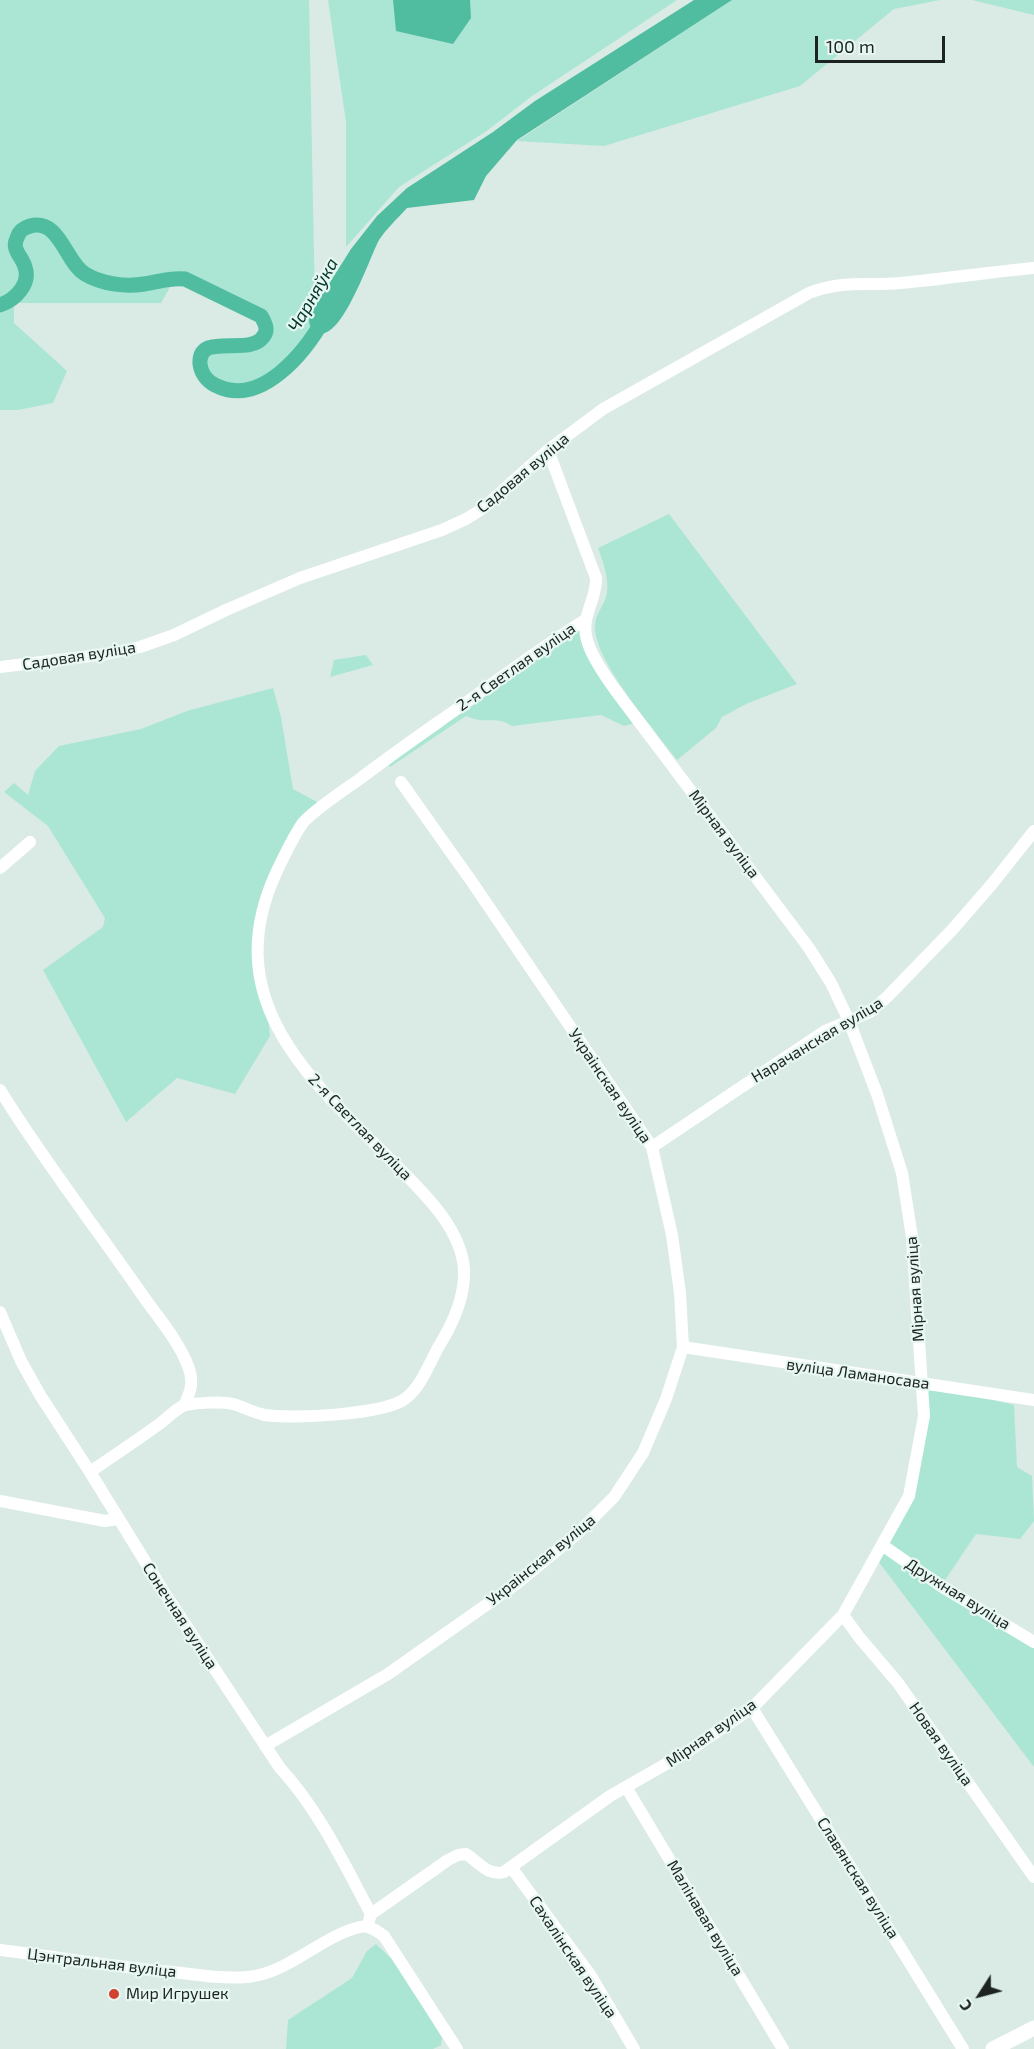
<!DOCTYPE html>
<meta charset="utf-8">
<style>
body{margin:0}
#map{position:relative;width:1034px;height:2049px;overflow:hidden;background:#daeae4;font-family:"Exo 2",sans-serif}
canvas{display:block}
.north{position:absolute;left:950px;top:1965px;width:60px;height:60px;-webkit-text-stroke:4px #e7f7f2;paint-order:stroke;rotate:234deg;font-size:16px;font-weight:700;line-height:24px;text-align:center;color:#1d2321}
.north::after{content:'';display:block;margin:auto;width:21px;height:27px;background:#1d2321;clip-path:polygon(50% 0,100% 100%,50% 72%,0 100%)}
.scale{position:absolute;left:815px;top:36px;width:130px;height:27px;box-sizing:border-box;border:3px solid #1d2321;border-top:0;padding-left:8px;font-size:18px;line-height:21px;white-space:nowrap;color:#1d2321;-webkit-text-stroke:4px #e7f7f2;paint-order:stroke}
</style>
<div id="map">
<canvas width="1034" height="2049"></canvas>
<div class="north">С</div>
<div class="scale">100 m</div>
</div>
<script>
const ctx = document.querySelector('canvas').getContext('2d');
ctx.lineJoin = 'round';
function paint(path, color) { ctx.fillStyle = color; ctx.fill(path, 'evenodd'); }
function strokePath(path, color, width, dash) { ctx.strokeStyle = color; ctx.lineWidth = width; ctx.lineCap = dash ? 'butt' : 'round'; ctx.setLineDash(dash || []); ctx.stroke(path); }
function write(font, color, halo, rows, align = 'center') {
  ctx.font = font + ' "Exo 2",sans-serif'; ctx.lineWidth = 4.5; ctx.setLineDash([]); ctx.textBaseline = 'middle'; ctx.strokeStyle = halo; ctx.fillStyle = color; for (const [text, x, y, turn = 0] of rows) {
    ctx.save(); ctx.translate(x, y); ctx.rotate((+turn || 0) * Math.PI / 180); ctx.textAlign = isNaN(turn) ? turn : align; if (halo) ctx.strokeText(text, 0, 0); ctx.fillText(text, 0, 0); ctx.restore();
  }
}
const green = new Path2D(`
 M0,0H309L315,305L310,314L311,328L316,333C296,362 264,397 225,388C214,386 204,379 201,369C186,325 276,365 266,325C264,320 260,315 254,312C246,308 237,306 229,302C210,293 196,281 175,278L161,303H14V323L67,371L53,403L18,410H0Z
 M328,0H677L532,96L488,130L399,187L346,247V122Z
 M732,0H940L894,9L800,86L604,146L517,141Z
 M972,0H1034V15Z
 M669,514L797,684L746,704L722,717L716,728L677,760C654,729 604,672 596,636C591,616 604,609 607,593C609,577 603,562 598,548Z
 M585,620V632L639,722L624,726L601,715L512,726C496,715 485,725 466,716L390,767L385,760Z
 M366,655L373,665L330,677L334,660Z
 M273,688L281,717L293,789L317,802L283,857L259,930L270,1036L235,1094L177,1078L126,1122L43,970L103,927L105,918L48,826L4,792L14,783L28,795L35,771L59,746L141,729L187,711Z
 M921,1383L1014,1405L1017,1467L1032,1476L1034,1521L1020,1539L976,1534L941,1586L1034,1642V1767L875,1557L909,1496L924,1416Z
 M376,1944L398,1965L442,2038L441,2045L433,2049H286L288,2020L352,1978L367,1951Z`);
const water = new Path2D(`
 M393,0H470L471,18L453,44L396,31Z
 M694,0H732L517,140L486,176L474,200L407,208C398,218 386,229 379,240C370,256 339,351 314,331C308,326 309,320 310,314L351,249L377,216L407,188L493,132L535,101Z`);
const river = new Path2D(`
 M0,305C15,300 31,284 25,267C22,256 11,250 17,238C19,231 23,228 30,226C60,218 65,262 85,274C102,284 125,287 144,284C158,282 171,277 185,279L261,316C265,323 269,330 263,337C249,357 198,331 200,364C201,373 207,381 215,385C261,409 306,351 325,317`);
const minor = new Path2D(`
 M0,667L107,654L140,647L174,635L226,610L300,578L442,530L466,519L482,509L548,450L603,409L809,293C842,280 866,286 900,283C945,279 989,272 1034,268
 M0,868L30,842
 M0,1090C43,1160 94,1225 141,1293C156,1315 179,1341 188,1366C194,1381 191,1392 184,1405
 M652,1147L825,1031L870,1012L888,996L952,930L992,884L1034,831
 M0,1312L21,1361L40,1395L90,1472L162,1589L280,1768C319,1810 344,1864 371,1914
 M683,1347L1034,1400
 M90,1472C113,1456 136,1441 158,1425C166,1420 176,1408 185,1405C197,1403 221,1401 233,1404C244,1407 254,1413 265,1415C292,1419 385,1415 406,1398C423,1385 431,1358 442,1341C455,1319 465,1295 464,1270C462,1230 425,1194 399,1168C315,1084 216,1004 276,873C284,856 292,839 302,824C312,811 346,789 361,778C399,749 439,722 478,694C513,669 548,643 585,620
 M0,1501L105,1521L118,1519
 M882,1545L941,1586L1034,1642
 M843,1615L859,1637L898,1683L1034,1877
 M752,1708L963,2049
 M265,1746L388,1674L516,1584L578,1533L614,1497L643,1453L666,1399L683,1347L680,1293L672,1235L652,1147L472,882L401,782
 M626,1787L783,2049
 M511,1867L591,1976L634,2049
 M367,1927L371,1914L448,1860L458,1855L466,1854C479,1862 487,1876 504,1872L610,1796L687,1752L752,1708L843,1615L909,1496L924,1416L912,1237L902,1173L877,1094L849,1021L831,983L809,948C757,878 704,809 652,739C634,714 594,667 587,640C580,616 597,600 596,578L548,450
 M0,1950C58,1957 115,1967 173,1972C197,1975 223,1979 247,1977C288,1974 321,1936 360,1927C369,1925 377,1931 384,1936L457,2049`);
const major = new Path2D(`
 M993,2049L1034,2028`);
const markers = [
 [114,1994,6,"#d04331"]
];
const streetNames = [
 ["Садовая вуліца",523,473,-40],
 ["Садовая вуліца",79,656,-9],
 ["2-я Светлая вуліца",516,667,-35],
 ["Мірная вуліца",724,834,53],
 ["Нарачанская вуліца",817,1040,-31],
 ["Украінская вуліца",610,1086,56],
 ["2-я Светлая вуліца",360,1127,46],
 ["Мірная вуліца",915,1289,-94],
 ["вуліца Ламаносава",858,1374,8],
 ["Украінская вуліца",541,1560,-39],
 ["Дружная вуліца",958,1594,32],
 ["Сонечная вуліца",180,1616,57],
 ["Мірная вуліца",711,1733,-35],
 ["Новая вуліца",941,1744,55],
 ["Славянская вуліца",858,1878,58],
 ["Малінавая вуліца",705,1918,59],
 ["Сахалінская вуліца",573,1957,56],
 ["Цэнтральная вуліца",102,1963,7]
];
const poiNames = [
 ["Мир Игрушек",126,1994]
];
const waterNames = [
 ["Чарняўка",313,295,-60]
];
paint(green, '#abe6d4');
paint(water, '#50bda1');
strokePath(river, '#50bda1', 15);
strokePath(minor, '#fff', 12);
strokePath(major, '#fff', 15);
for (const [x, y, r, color] of markers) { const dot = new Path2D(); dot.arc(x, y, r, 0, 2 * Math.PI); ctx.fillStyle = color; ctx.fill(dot); strokePath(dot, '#e7f7f2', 2); }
write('16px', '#1d2321', '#e7f7f2', streetNames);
write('16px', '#1d2321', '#e7f7f2', poiNames, 'left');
write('italic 18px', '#03372b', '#e7f7f2', waterNames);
</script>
